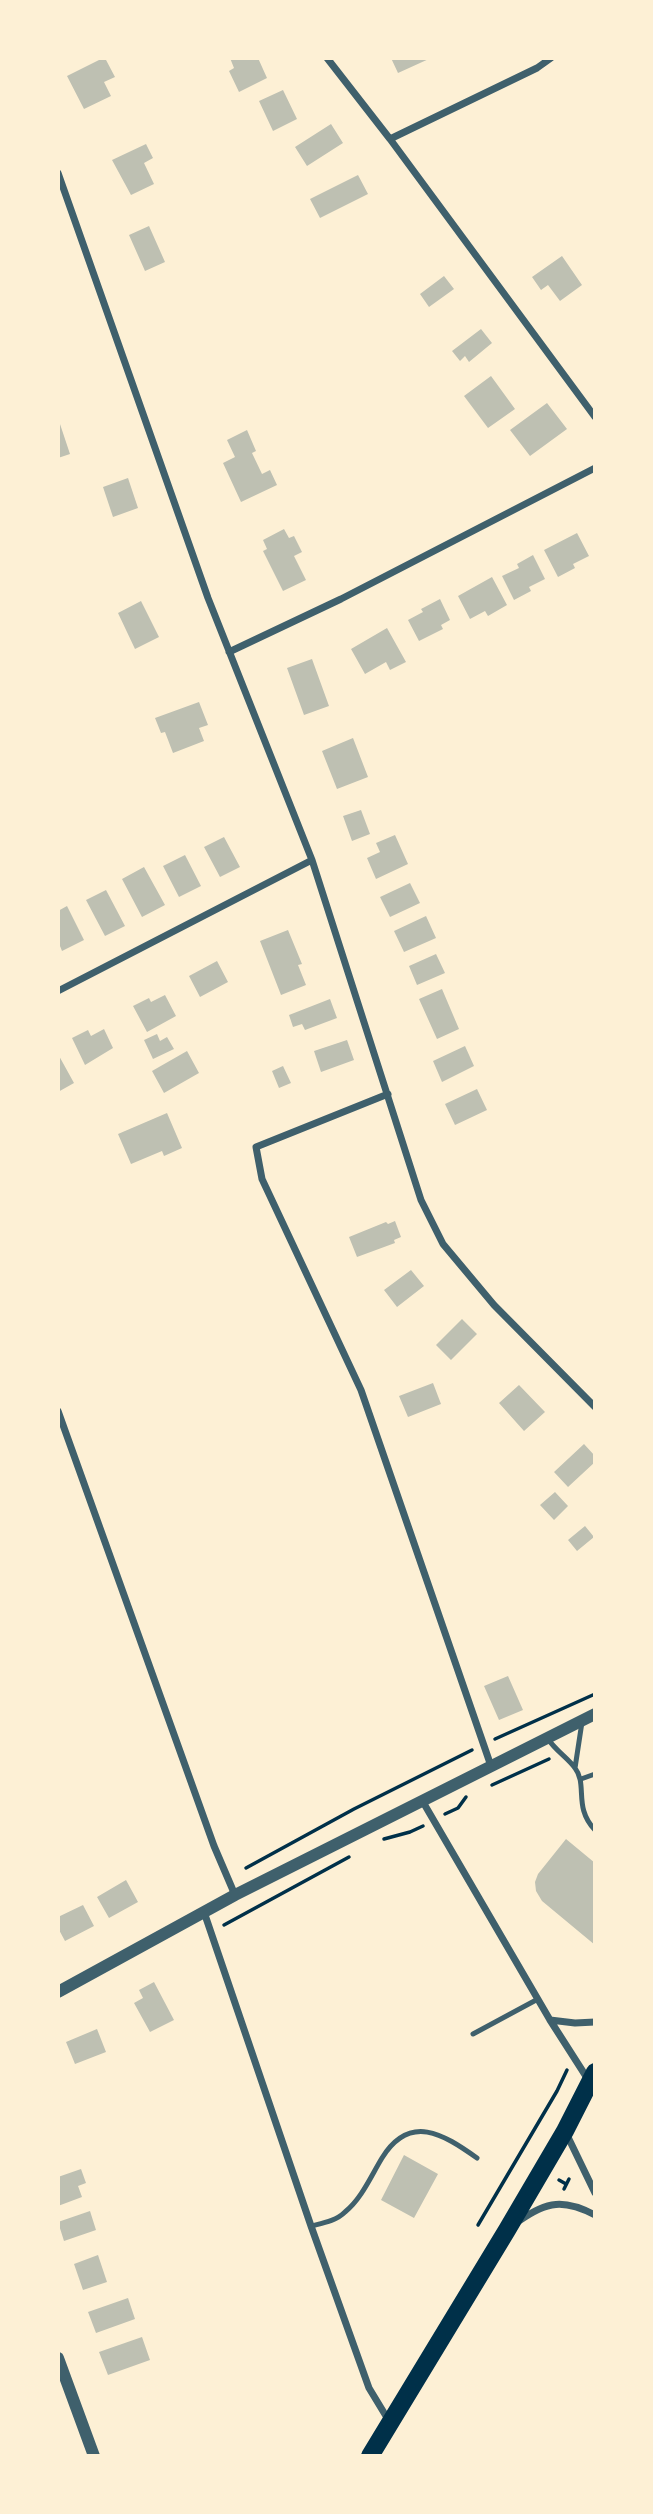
<!DOCTYPE html>
<style>
body{margin:0}
#map{position:relative;width:653px;height:2514px;overflow:hidden;background:#fdf0d5;font-family:"Fira Sans",sans-serif}
canvas{display:block}
.frame{position:absolute;inset:0;border:60px solid #fdf0d5;pointer-events:none}
</style>
<div id="map">
<canvas width="653" height="2514"></canvas>
<div class="frame"></div>
</div>
<script>
const ctx = document.querySelector('canvas').getContext('2d');
ctx.lineJoin = 'round';
function paint(path, color) { ctx.fillStyle = color; ctx.fill(path, 'evenodd'); }
function strokePath(path, color, width, dash) { ctx.strokeStyle = color; ctx.lineWidth = width; ctx.lineCap = dash ? 'butt' : 'round'; ctx.setLineDash(dash || []); ctx.stroke(path); }
const building = new Path2D(`
 M103,58H105L115,77L104,82L111,96L84,109L67,76Z
 M230,58H258L267,78L239,92L229,71L234,68Z
 M391,58H431L398,73Z
 M283,90L297,119L273,131L259,101Z
 M331,124L343,143L307,166L295,147Z
 M146,144L153,158L144,163L154,184L131,195L112,160Z
 M358,175L368,194L320,218L310,199Z
 M149,226L165,262L145,271L129,235Z
 M562,256L582,285L560,301L548,285L541,290L532,277Z
 M444,276L454,289L429,307L420,294Z
 M481,329L492,343L469,362L465,356L460,361L452,351Z
 M491,376L515,409L488,428L464,396Z
 M547,403L567,429L530,456L510,430Z
 M58,418L70,454L58,458Z
 M247,430L256,451L252,453L262,474L270,470L277,485L241,502L223,463L235,457L227,440Z
 M128,478L138,508L113,517L103,487Z
 M284,529L289,538L294,536L302,552L294,556L306,580L283,591L263,551L267,549L263,540Z
 M577,533L589,556L573,564L575,568L558,577L544,550Z
 M533,555L545,579L529,587L531,591L514,600L502,576L519,568L517,564Z
 M492,577L507,605L488,616L485,611L470,619L458,596Z
 M440,599L450,620L441,625L443,629L419,641L408,620L423,612L421,609Z
 M141,601L159,637L135,649L118,613Z
 M387,628L406,662L390,670L386,662L365,674L351,649Z
 M312,659L329,706L304,715L287,668Z
 M199,702L208,725L199,728L204,741L173,753L165,732L161,733L155,718Z
 M353,738L368,777L337,789L322,751Z
 M361,810L370,834L352,841L343,816Z
 M395,835L408,864L376,879L367,858L380,852L376,843Z
 M224,837L240,867L220,877L204,847Z
 M185,855L201,886L179,897L163,866Z
 M144,867L165,905L142,917L122,879Z
 M410,883L420,903L390,917L380,897Z
 M106,890L125,926L105,936L86,900Z
 M67,906L84,940L62,951L58,941V911Z
 M426,916L436,938L404,952L394,931Z
 M288,930L302,964L298,965L306,985L281,995L260,941Z
 M436,954L445,973L417,985L409,966Z
 M217,961L228,982L200,997L189,976Z
 M442,989L459,1029L437,1039L419,999Z
 M165,995L176,1016L147,1032L133,1006L149,998L151,1002Z
 M330,999L337,1018L305,1030L302,1024L293,1027L289,1015Z
 M104,1029L113,1048L85,1065L72,1038L88,1030L91,1036Z
 M157,1034L160,1041L167,1037L174,1049L153,1059L144,1040Z
 M347,1040L354,1060L321,1072L314,1051Z
 M465,1046L474,1066L442,1082L433,1061Z
 M187,1051L199,1073L164,1093L152,1071Z
 M58,1054L74,1083L58,1092Z
 M283,1066L291,1083L279,1088L272,1071Z
 M477,1089L487,1110L455,1125L445,1104Z
 M167,1113L182,1148L164,1156L162,1151L131,1164L118,1134Z
 M395,1221L401,1237L394,1240L395,1243L357,1257L349,1237L386,1222L388,1224Z
 M411,1270L424,1286L397,1307L384,1290Z
 M462,1319L477,1334L451,1360L436,1345Z
 M433,1383L441,1404L408,1417L399,1396Z
 M519,1385L545,1412L524,1431L499,1403Z
 M584,1444L595,1456V1462L568,1487L554,1472Z
 M555,1492L568,1506L554,1520L540,1505Z
 M585,1526L594,1537L577,1551L568,1540Z
 M508,1676L523,1710L499,1720L484,1686Z
 M566,1839L595,1863V1945L542,1901L536,1891L535,1882L538,1874Z
 M126,1880L138,1902L109,1918L97,1897Z
 M83,1905L94,1926L65,1941L58,1928V1917Z
 M154,1982L174,2020L150,2032L134,2003L143,1998L139,1990Z
 M97,2029L106,2052L75,2064L66,2042Z
 M404,2155L438,2174L414,2218L381,2200Z
 M81,2169L86,2183L78,2186L82,2197L58,2206V2177Z
 M90,2211L96,2230L64,2241L58,2222Z
 M98,2255L107,2282L83,2290L74,2264Z
 M128,2298L135,2319L96,2333L88,2312Z
 M142,2337L150,2360L108,2375L99,2352Z`);
const path = new Path2D(`
 M495,1739L595,1694
 M492,1785L549,1759
 M445,1814L458,1808L466,1797
 M384,1839L410,1832L423,1826
 M246,1868L354,1809L472,1750
 M224,1925L349,1857
 M559,2180L566,2184
 M564,2189L569,2179
 M478,2225L557,2091L567,2070`);
const service = new Path2D(`
 M548,1739C556,1751 568,1758 575,1768C588,1785 573,1807 595,1830
 M575,1768L582,1722
 M581,1779L595,1774
 M473,2034L538,1999
 M311,2226C323,2223 336,2221 345,2212C362,2198 371,2176 382,2158C410,2113 443,2134 477,2158`);
const minor = new Path2D(`
 M327,58L390,139L595,417
 M390,139L537,68L551,58
 M58,173L208,598L312,860L421,1200L443,1244L494,1305L595,1407
 M229,652L341,599L595,468
 M58,991L312,860
 M388,1094L256,1147L262,1179L361,1390L491,1766
 M58,1411L214,1846L235,1895
 M423,1802L550,2020L589,2081
 M204,1912L311,2226L369,2388L389,2421
 M550,2020L575,2023L595,2022
 M567,2135L595,2193
 M519,2221C547,2201 564,2199 595,2215`);
const tertiary = new Path2D(`
 M58,1992L235,1895L595,1714
 M58,2358L94,2456`);
const trunk = new Path2D(`
 M370,2456L507,2230L565,2131L595,2072`);
paint(building, '#bec0b2');
strokePath(path, '#003049', 3.5);
strokePath(service, '#3f606c', 5);
strokePath(minor, '#3f606c', 7);
strokePath(tertiary, '#3f606c', 12);
strokePath(trunk, '#003049', 18);
</script>
